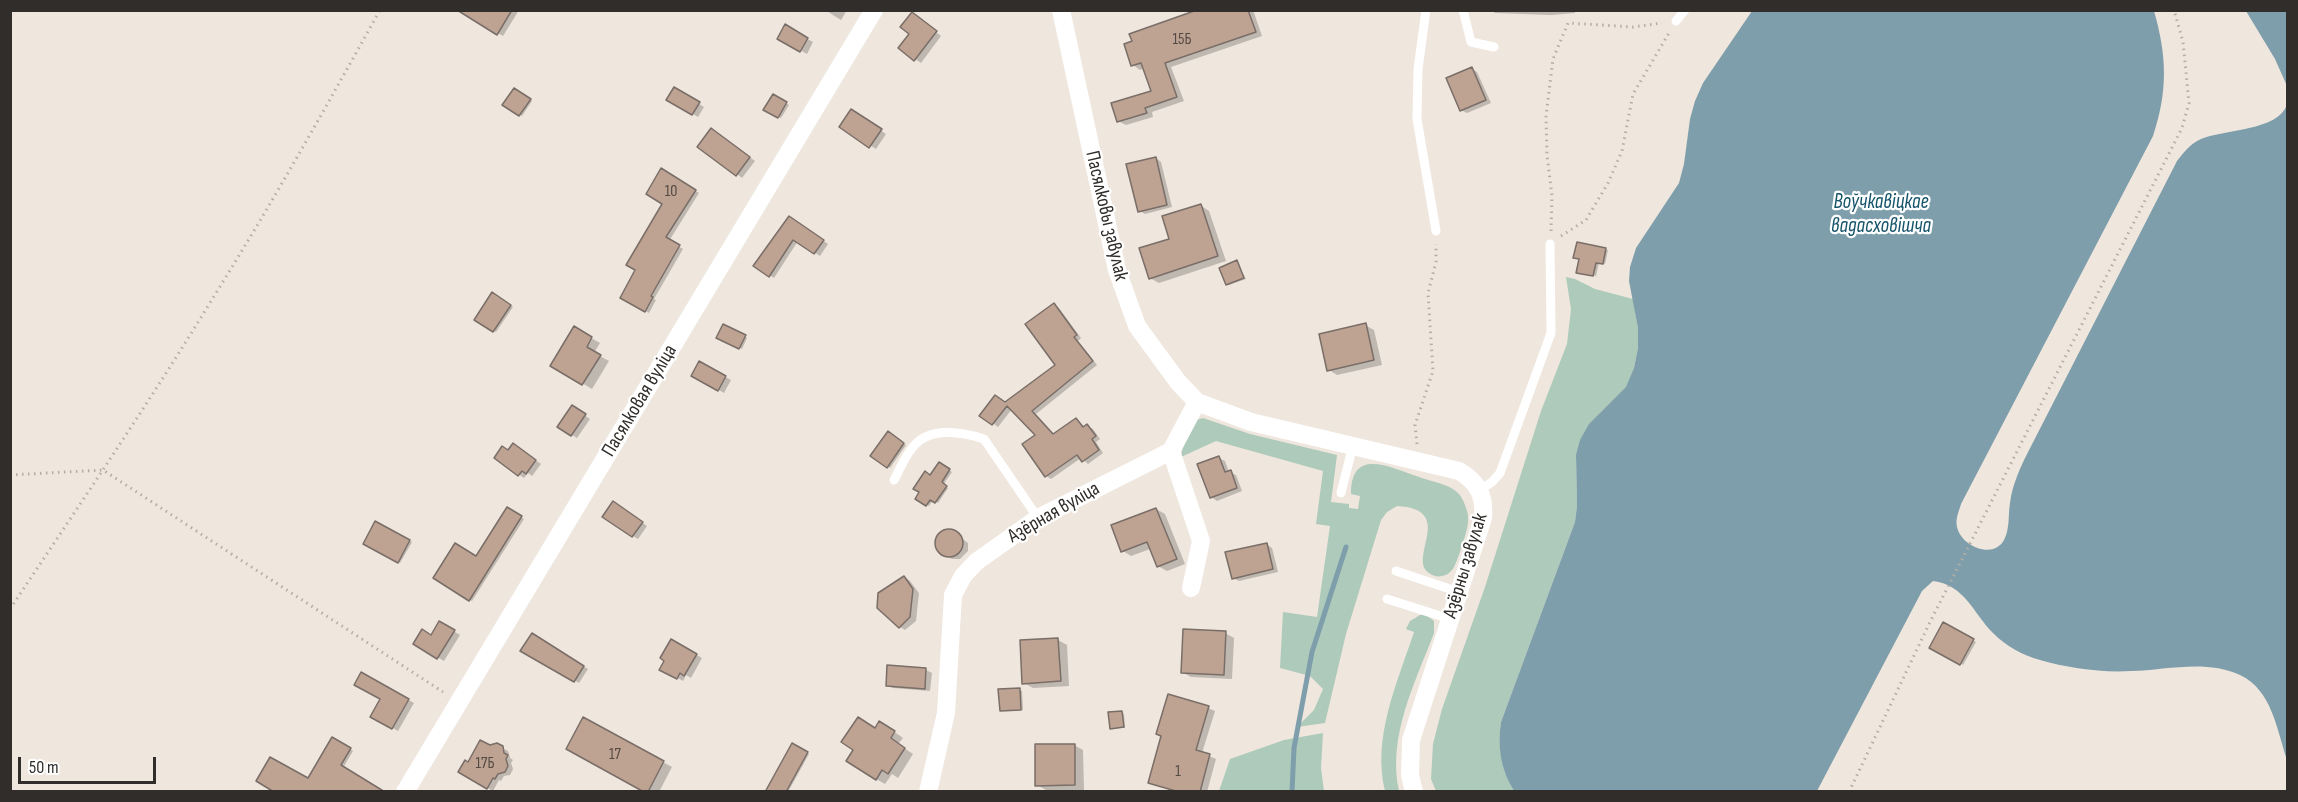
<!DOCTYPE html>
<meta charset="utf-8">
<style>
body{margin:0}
#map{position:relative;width:2298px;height:802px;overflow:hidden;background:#efe6dd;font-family:"Sofia Sans Condensed",sans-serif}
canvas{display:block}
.frame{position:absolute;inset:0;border:12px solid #302d2a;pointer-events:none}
.scale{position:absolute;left:18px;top:757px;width:138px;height:27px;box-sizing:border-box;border:3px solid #302d2a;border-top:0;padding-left:8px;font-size:18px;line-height:21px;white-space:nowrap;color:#302d2a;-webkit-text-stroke:4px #fff;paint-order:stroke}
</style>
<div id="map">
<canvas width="2298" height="802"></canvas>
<div class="frame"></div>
<div class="scale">50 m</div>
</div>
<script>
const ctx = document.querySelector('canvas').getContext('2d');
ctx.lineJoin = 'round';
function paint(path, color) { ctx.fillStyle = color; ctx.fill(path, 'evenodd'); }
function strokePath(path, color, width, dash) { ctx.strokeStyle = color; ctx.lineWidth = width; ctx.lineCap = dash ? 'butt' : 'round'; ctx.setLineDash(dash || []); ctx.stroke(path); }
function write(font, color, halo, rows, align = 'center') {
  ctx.font = font + ' "Sofia Sans Condensed",sans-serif'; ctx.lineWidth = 4.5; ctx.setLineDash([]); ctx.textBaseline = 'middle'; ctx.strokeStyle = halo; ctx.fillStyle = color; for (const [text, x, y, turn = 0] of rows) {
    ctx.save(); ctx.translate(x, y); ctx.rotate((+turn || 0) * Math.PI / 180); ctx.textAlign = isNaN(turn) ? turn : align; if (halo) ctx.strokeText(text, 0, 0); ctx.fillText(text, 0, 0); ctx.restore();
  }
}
const green = new Path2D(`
 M1566,277L1575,279L1595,289L1633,299L1638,328V348L1634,368L1627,387L1601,412L1576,455L1577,506L1575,522L1501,722C1497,746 1502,771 1514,791H1436L1431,779L1433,744L1442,709L1485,587L1541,411L1567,344L1571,309Z
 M1203,418L1250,434L1337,455L1331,502L1349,504V508L1358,509L1360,496L1351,494C1351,446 1391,468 1419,477C1430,481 1448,484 1457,492C1461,495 1465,504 1466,508C1472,522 1464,538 1460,552C1456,562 1454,574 1442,576C1437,577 1433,576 1429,573C1407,558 1457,509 1397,506L1387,512L1381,520L1346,634L1325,723L1297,727L1314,710L1323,689L1310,676L1280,668L1283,612L1317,617L1330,526L1316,524L1323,471L1216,441L1181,457C1185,439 1183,423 1203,418Z
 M1420,615H1426L1434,621V633C1415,683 1387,737 1399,791H1385C1372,737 1397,684 1414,632L1406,629L1410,621Z
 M1323,733L1321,768L1324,791H1219L1230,759L1284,740Z`);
const water = new Path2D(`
 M1752,11H2154C2167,56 2168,91 2153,136L1961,504C1959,511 1955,519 1957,527C1961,546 1993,560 2004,540C2010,529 2008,515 2010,503C2012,487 2018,473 2025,458L2177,161C2184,152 2190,144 2201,139C2225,129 2277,131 2287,105V760C2277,730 2272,690 2240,675C2206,659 2166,670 2131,671C2102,673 2068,668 2040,660C2022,655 2006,646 1993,633C1973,613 1965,585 1933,581L1922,591L1817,791H1514C1501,770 1497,747 1501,722L1575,522L1577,506L1576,455L1580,440L1589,424L1626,387L1634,368L1638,348V328L1629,281L1630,267L1636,248L1679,183L1684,164L1690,119L1695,101L1703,83Z
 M2246,11H2287V86L2275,59Z`);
const shadow = new Path2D(`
 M460,10H519L503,36Z
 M825,10H847L841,20Z
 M1202,10H1253L1262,36L1171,67L1184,101L1152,112L1153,117L1126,125L1118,121L1153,92L1144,68L1140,70L1133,65Z
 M1491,10H1575V13L1551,15L1495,13Z
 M918,18L941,36L921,63L900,48L911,34Z
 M785,27L813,42L807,54L779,38Z
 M1472,69L1477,72L1491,103L1467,113L1461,110Z
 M675,89L704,107L698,117L669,99Z
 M514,90L532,101L522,116L504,105Z
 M774,96L789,105L781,118L765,110Z
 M857,114L886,134L876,149L841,127Z
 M716,133L755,161L742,178L737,174Z
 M1156,158L1161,162L1172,207L1145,214L1140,211Z
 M662,170L699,193L669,241L683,249L654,299L656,300L649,313L622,298L637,270L664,203Z
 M1200,205L1209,211L1226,261L1159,283L1150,278L1171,240Z
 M794,220L828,244L820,256L798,241L774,278L755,266Z
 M1578,243L1608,250L1605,264L1599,263L1596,276L1580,273Z
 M1237,262L1246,279L1229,285L1227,284Z
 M492,294L513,307L496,332L476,320Z
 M1054,305L1059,308L1081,338L1078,341L1097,365L1036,414L1055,435L1076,419L1085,427L1087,426L1093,429L1100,439L1096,442L1103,453L1088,464L1081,458L1051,479L1046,476L1037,435L1012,409L998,427L982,415L1006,404L1057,366Z
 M1365,325L1374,330L1382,365L1337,375L1329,370Z
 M724,326L747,338L742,349L718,337Z
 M574,328L600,343L594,353L609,361L592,389L552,365Z
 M699,363L731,380L724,393L693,375Z
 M572,407L590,419L577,438L559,427Z
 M888,433L906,445L890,468L872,456Z
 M519,448L541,464L532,476L528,473L524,478L496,458Z
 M1219,458L1225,461L1229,472L1236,475L1242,491L1217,501L1211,497Z
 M939,464L952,472L943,485L948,488L938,503L933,500L929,506L917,499Z
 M619,506L647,526L638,539L633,536Z
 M508,509L524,519L472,601L435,577L476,558Z
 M1156,509L1165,514L1185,564L1167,571L1158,566L1150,549L1131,556L1123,551Z
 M376,523L412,542L400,563L365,543Z
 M952,531L968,543V551L960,559H952L938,550L936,542L940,534Z
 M1266,544L1272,548L1278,572L1239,581L1233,578Z
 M905,577L910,581L919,593L916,621L905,630L900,627Z
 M440,623L460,635L444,661L415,644L431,636Z
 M1944,624L1976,642L1963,665L1931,647Z
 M1225,633L1234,638L1232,679L1191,677L1182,672Z
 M532,635L588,669L579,683L560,672Z
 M1058,640L1067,645L1069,686L1033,688L1024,683Z
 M672,641L702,658L691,678L686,675L683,681L662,669Z
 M926,670L932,673L930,691L893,688L887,685Z
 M362,674L414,703L398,731L372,716L382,699Z
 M1019,690L1022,691L1023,710H1001Z
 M1208,708L1215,711L1202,753L1216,759L1207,792H1176L1150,782Z
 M1122,712L1124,714L1125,728H1111Z
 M584,719L672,767L659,792H646Z
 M889,728L903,738L898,744L913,754L898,778L892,774L885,784L876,779V730Z
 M333,739L353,751L343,768L308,780Z
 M793,745L809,754L788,792H767Z
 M1074,745L1083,750L1084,790H1046L1037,785Z
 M490,747L502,748L508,751L510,758L513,760L511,763L513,769L510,775L504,776L501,781L499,780L493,791L460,772Z`);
const stream = new Path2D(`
 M1292,792L1294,748L1312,652L1346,547`);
const building = new Path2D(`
 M457,10H512L497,35Z
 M1197,10H1248L1256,32L1165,63L1177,97L1145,108L1147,113L1117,122L1111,103L1151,91L1141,63L1131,66L1124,44L1132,41L1129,34Z
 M912,12L937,31L914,61L898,48L909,34L900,27Z
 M785,24L808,38L800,52L777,39Z
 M1472,67L1486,100L1460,111L1446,78Z
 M674,87L700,102L692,115L666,100Z
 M514,88L531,99L519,116L502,105Z
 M773,94L787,102L778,118L763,110Z
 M851,109L882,129L869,148L839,127Z
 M711,128L750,157L736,176L697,147Z
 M1156,157L1167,205L1138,212L1126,164Z
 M661,168L696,190L666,237L680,245L651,296L653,297L645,312L620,298L635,270L626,265L662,204L646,194Z
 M1201,204L1218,256L1149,279L1139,248L1169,239L1162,216Z
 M789,216L824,240L814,254L793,240L769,277L753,266Z
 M1577,242L1606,248L1603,264L1596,263L1593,276L1576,273L1579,259L1573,258Z
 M1237,260L1244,278L1226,285L1219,268Z
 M492,292L511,305L493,332L474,320Z
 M1054,303L1077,335L1074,337L1093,361L1032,411L1053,434L1076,418L1083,427L1087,424L1096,436L1092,439L1099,450L1082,462L1077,455L1045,477L1022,444L1035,435L1007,406L992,425L979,416L995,395L1005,402L1055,365L1025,324Z
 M1366,323L1374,360L1327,371L1319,334Z
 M723,324L746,335L739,349L716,338Z
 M574,326L592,337L587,347L601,355L582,385L550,366Z
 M699,361L726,376L718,391L691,376Z
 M572,405L586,414L571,436L557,427Z
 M888,431L904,443L887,468L870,456Z
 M513,443L536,460L526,474L522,471L518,476L494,458L502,446L508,450Z
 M1219,456L1225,472L1231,470L1237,488L1210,498L1197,464Z
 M939,462L950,469L942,482L947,486L935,503L930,500L926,506L915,499L919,492L913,489L925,471L930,475Z
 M613,501L643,522L632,537L602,517Z
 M507,507L522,516L469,601L433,578L455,543L476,556Z
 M1156,508L1177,559L1157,567L1147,542L1121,552L1111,525Z
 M375,521L410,540L398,563L363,544Z
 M935 543a14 14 0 1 1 28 0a14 14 0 1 1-28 0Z
 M1267,543L1273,569L1232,579L1225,552Z
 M904,576L913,589L910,617L899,628L877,608L878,593Z
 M439,621L455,630L437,659L413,644L422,629L431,635Z
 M1943,622L1974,639L1960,665L1929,648Z
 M1183,629L1226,631L1224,675L1181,673Z
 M532,633L584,666L574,682L520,651Z
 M1058,638L1061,681L1022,684L1020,640Z
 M671,639L697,654L684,676L680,673L677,679L659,670L664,661L660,658Z
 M887,665L926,668L925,689L886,686Z
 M361,672L409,699L392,729L370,717L380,699L354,685Z
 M1020,688L1021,710L1000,711L998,689Z
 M1168,694L1209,706L1196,750L1210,754L1200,792H1179L1148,783L1161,736L1156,734Z
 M1122,711L1124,727L1110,729L1108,712Z
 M583,717L664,761L648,792H644L566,749Z
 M858,717L875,728L879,721L895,731L891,738L905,748L888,774L882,770L876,780L846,761L853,750L841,742Z
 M332,737L351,748L341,765L385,792H274L256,781L270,757L308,778Z
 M480,740L490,745L497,743L503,746L504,753L508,755L506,759L508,766L505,772L498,774L495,779L493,778L487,789L458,772L465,760L468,762Z
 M792,743L808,752L786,792H765Z
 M1035,744H1075V785L1035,786Z`);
const path = new Path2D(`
 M1551,231L1552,196L1547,155L1546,116L1553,59L1568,23L1633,27L1662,23
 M1561,236L1586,220L1608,183L1622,151L1633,94L1669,33
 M1417,444L1415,425L1433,371L1428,293L1436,262V244
 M10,475L103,470L443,692
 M10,609C80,504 151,400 216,293C274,200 327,105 380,10
 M1849,792L1930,622L2182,128L2189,103L2183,42L2174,10`);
const lane = new Path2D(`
 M1426,10L1418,69L1417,119L1436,231
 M1463,10L1471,42L1494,47
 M1676,21L1685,10
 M894,480C900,469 905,456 913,447C929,426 963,432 984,439L1038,518
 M1480,490L1492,482L1500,473L1551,333L1550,244
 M1341,493L1353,445
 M1396,571L1459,592
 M1387,599L1450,619`);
const street = new Path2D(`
 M1061,10L1117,270L1137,326L1178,382L1197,402L1251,422L1459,471C1478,482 1485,496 1483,518L1411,740L1410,775L1414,792
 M1171,451L1201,541L1191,588
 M405,792L874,10
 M928,792L946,713L953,595L963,576L976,562L1038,518L1171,451L1197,402`);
const numberNames = [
 ["15Б",1182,40],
 ["10",671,192],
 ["17",615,755],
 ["17Б",485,764],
 ["1",1178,772]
];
const streetNames = [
 ["Пасялковы завулак",1106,216,77],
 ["Пасялковая вуліца",640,401,-59],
 ["Азёрная вуліца",1054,513,-30],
 ["Азёрны завулак",1466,566,-73]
];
const waterNames = [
 ["Воўчкавіцкае",1881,203],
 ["вадасховішча",1881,227]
];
paint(green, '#adcaba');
paint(water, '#7e9eab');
paint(shadow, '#0003');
strokePath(stream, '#7e9eab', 5);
paint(building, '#bea292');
strokePath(building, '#796e68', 1.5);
strokePath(path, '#b5aea6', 3, [1.5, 4.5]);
strokePath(lane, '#fff', 9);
strokePath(street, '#fff', 18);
write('16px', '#544a44', null, numberNames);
write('20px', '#302d2a', '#fff', streetNames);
write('italic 21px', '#16546a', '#fff', waterNames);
</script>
